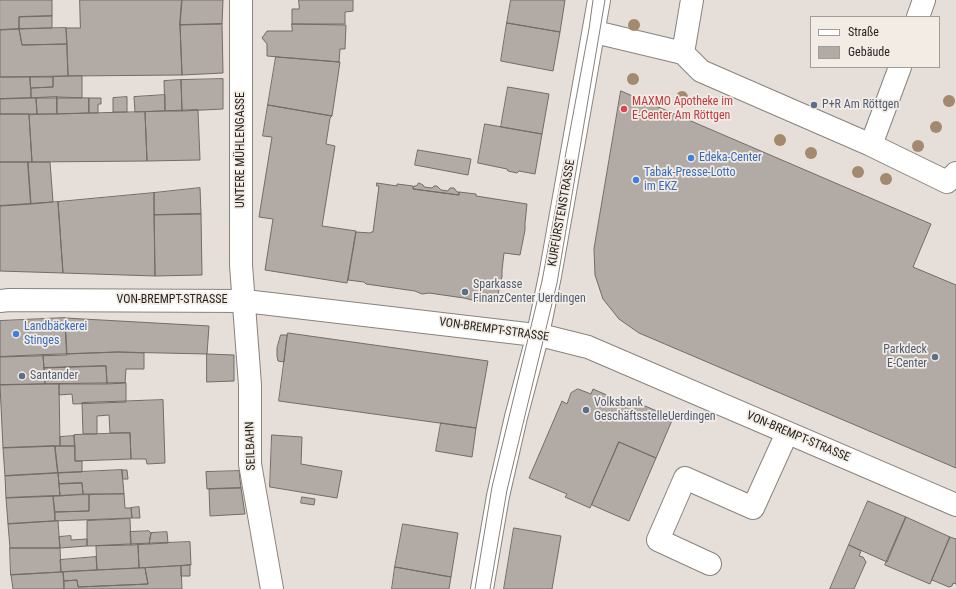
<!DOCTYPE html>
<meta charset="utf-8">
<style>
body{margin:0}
#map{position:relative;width:956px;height:589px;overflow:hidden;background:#e6ded8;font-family:"Roboto Condensed",sans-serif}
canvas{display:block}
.legend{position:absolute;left:810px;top:16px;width:130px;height:52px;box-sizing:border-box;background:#f3ece5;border:1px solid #a19c97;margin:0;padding:5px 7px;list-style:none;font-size:12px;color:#272422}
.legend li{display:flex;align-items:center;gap:8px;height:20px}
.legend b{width:20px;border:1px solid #a19c97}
</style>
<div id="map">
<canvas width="956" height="589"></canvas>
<ul class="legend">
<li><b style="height:5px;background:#fff"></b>Straße</li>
<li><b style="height:11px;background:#b2aba5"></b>Gebäude</li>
</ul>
</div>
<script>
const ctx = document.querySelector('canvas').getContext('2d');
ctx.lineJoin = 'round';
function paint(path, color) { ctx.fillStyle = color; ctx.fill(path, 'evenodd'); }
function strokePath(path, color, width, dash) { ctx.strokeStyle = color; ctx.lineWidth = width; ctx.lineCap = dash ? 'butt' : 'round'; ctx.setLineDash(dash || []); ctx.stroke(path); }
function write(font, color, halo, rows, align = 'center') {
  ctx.font = font + ' "Roboto Condensed",sans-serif'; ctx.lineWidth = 3.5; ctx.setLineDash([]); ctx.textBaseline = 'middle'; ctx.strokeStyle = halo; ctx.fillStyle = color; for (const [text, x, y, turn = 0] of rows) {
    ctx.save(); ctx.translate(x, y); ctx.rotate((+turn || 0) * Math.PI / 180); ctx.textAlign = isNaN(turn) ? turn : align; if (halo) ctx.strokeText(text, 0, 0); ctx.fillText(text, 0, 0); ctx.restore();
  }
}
const building = new Path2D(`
 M0,0H52V16L19,17V29L0,30Z
 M80,0H182L180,25L182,75L68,76L66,28H80Z
 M182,0H223L222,24L180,25Z
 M299,0H353V11L345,12V24H292V9H299Z
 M511,0H565L560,32L507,23Z
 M52,16V28L19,29V17Z
 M507,23L560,32L553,71L501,61Z
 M222,24L223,73L182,75L180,25Z
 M292,24L346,25L345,49H340L339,62L267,56V44L262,38L267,31H292Z
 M66,28L67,44L22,45L19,29Z
 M19,29L22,45L67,44L68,76L0,77V30Z
 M276,57L340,62L332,116L268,105Z
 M82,76V98H31V88L53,87V77Z
 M0,77H30L31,98L0,99Z
 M30,77H53V87L31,88Z
 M223,79V109L182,111L181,80Z
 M181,80L182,111H165L164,81Z
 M508,87L549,94L542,134L501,127Z
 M621,91L931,224L913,267L956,285V468L639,333L619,319L603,299L595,275L594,249Z
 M165,95V111L135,112L134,97Z
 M57,97V114H37L36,98Z
 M57,97L89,98V113L57,114Z
 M127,97V112H113V98Z
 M36,98L37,114H0V99Z
 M89,98H101V104H98V113H89Z
 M268,105L332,116L330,118L326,144L335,146L322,226L356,231L347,283L265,270L273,219L259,217L272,137L263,136Z
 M198,110L200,160L147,161L145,112Z
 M145,112L147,161L32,162L29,115Z
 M0,114H29L32,162H0Z
 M485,124L542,134L535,174L519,171L517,173L508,171L507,169L478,163Z
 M418,150L471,159L468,175L415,165Z
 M0,162H28L31,204L0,206Z
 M28,162H50L53,202L31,204Z
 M377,183L397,186V184L413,186V189L459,195V192L476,194V196L527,204L525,223V230L520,255L504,253L502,270V277L500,283L497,302L472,300L464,298L429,293L422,294L415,291L366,284L364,282L348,280L356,232L370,233L371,232H373L379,186H377Z
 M419,183L423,185L424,187L432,188L434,186H437L441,190L448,191L450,188H454L457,192H459V195L413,189L414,186H416Z
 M200,188L201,214L154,215V193Z
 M154,193L155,276L63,273L58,202Z
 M58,202L63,273L0,271V206Z
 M201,214L202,275L155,276L154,215Z
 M65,318L67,355L0,357V321Z
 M65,318L209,326L207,354L118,352L67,354Z
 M288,333L488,361L476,428L279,401Z
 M281,335H287L284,362L278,361L277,356V348Z
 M118,352L144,353V369H126L125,383L107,384L106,366L44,368L43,355Z
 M207,354L234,355V381L207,382Z
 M43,355L45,384L0,385V357Z
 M106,366L107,384H45L44,368Z
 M126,383V402L73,404L72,394L59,395V384Z
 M59,384L60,446L3,448L0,385Z
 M578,389L591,394L593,389L636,408L638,403L673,418L656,458L619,442L590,508L565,497L567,494L529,478L562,401L567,404L571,393Z
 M163,400L165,463L147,464L146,459H131L130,433H110L109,415L97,416V434H83L82,403Z
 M441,423L476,428L472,457L436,451Z
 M130,433L131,459L75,461L74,435Z
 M272,435L302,437L301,464L342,471L337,498L270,487Z
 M74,436L75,446H60V437Z
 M619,442L656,458L629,521L592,505Z
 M55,446L58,473L5,476L3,448Z
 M55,446H75V461H82V472L58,473Z
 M122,470H127L128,479H123Z
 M122,470L124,494H83L82,483L59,484L58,473Z
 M239,471L241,488L207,489L206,472Z
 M58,473L60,496L6,498L5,476Z
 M82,483L83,494L60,496L59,484Z
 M241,488L245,514L210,516L209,489Z
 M124,494L125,508H131L132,518L55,521V512L89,511V495Z
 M89,495V511L55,512L53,496Z
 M53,496L55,521L8,524L6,498Z
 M302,497L315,499L314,505L301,503Z
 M868,501L906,517L887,562L849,545Z
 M139,507L140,518H132L131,508Z
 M906,517L950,537L930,584L885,565Z
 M130,519L131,545L87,546V521Z
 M58,521L60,548H10L8,524Z
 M403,524L458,533L451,577L395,567Z
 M514,528L561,536L552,589H504Z
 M149,531L151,533L149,544L131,545L130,532Z
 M167,532L168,543L149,544L151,533Z
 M71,536V540L87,539V546L60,548L59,537Z
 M950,537L956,539V584L953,583L952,586L949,587L932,580Z
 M190,542L191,565L139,568L138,544Z
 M138,544L139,568L97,570L96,546Z
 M849,545L861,551L859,556L863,557L866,562L854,589H830Z
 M10,548H60L61,572L11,575Z
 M96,557L97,570L61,572L60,560Z
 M190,565V576H181V566Z
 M181,566L182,589H64V581L77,580L78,587L148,584L145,568Z
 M395,567L451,577L449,589H392Z
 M145,568L148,584L78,587L77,580L64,581L63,572Z
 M61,572H63L64,589H13L11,575Z`);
const minor = new Path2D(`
 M241,0V265L250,385V464L272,589
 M692,0L683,53L701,71L871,145L900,67
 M918,17L924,0
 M595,32L683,53
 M871,145L947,182L956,173
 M0,301L9,300L245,301L544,336L588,347L956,505
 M710,564L658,540L685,478L753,508L787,433
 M482,589L498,496L516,417L538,334L550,276L599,0`);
const tram = new Path2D(`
 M475,589L492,487L542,281L589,29L593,0
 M490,589L507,490L557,283L605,0`);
const trees = [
 [634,25],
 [633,79],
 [682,97],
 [949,101],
 [936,127],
 [780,140],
 [918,146],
 [811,153],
 [858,172],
 [886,179]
];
const markers = [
 [814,105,4,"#5c6f8a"],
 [624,109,4,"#e0444e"],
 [691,158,4,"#3f7fe0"],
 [636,180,4,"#3f7fe0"],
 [465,292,4,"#5c6f8a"],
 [16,334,4,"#3f7fe0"],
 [935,357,4,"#5c6f8a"],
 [22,376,4,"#5c6f8a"],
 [586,410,4,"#5c6f8a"]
];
const healthNames = [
 ["MAXMO Apotheke im",632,102],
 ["E-Center Am Röttgen",632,116]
];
const serviceNames = [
 ["P+R Am Röttgen",822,105],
 ["Sparkasse",473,285],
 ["FinanzCenter Uerdingen",473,299],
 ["Parkdeck",927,350,"right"],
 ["E-Center",927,364,"right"],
 ["Santander",30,376],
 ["Volksbank",594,403],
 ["GeschäftsstelleUerdingen",594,417]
];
const streetNames = [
 ["UNTERE MÜHLENGASSE",241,150,-90],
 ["KURFÜRSTENSTRASSE",562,213,-80],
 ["VON-BREMPT-STRASSE",172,300],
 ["VON-BREMPT-STRASSE",494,330,8],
 ["VON-BREMPT-STRASSE",798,437,23],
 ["SEILBAHN",251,446,-92]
];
const shopNames = [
 ["Edeka-Center",699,158],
 ["Tabak-Presse-Lotto",644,173],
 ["im EKZ",644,187],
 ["Landbäckerei",24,327],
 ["Stinges",24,341]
];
paint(building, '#b2aba5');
strokePath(building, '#726c66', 1);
strokePath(minor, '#89837d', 24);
strokePath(minor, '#fff', 22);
strokePath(tram, '#85807c', 1);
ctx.fillStyle = '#a3896d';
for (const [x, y] of trees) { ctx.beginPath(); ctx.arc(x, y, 6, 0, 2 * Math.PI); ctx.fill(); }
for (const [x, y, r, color] of markers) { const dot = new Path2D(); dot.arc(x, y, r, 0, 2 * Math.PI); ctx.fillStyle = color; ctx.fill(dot); strokePath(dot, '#f3ece5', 1.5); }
write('12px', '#be3a42', '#f3ece5', healthNames, 'left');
write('12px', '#4e5e75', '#f3ece5', serviceNames, 'left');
write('12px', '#272422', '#f3ece5', streetNames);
write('12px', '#366cbe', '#f3ece5', shopNames, 'left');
</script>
